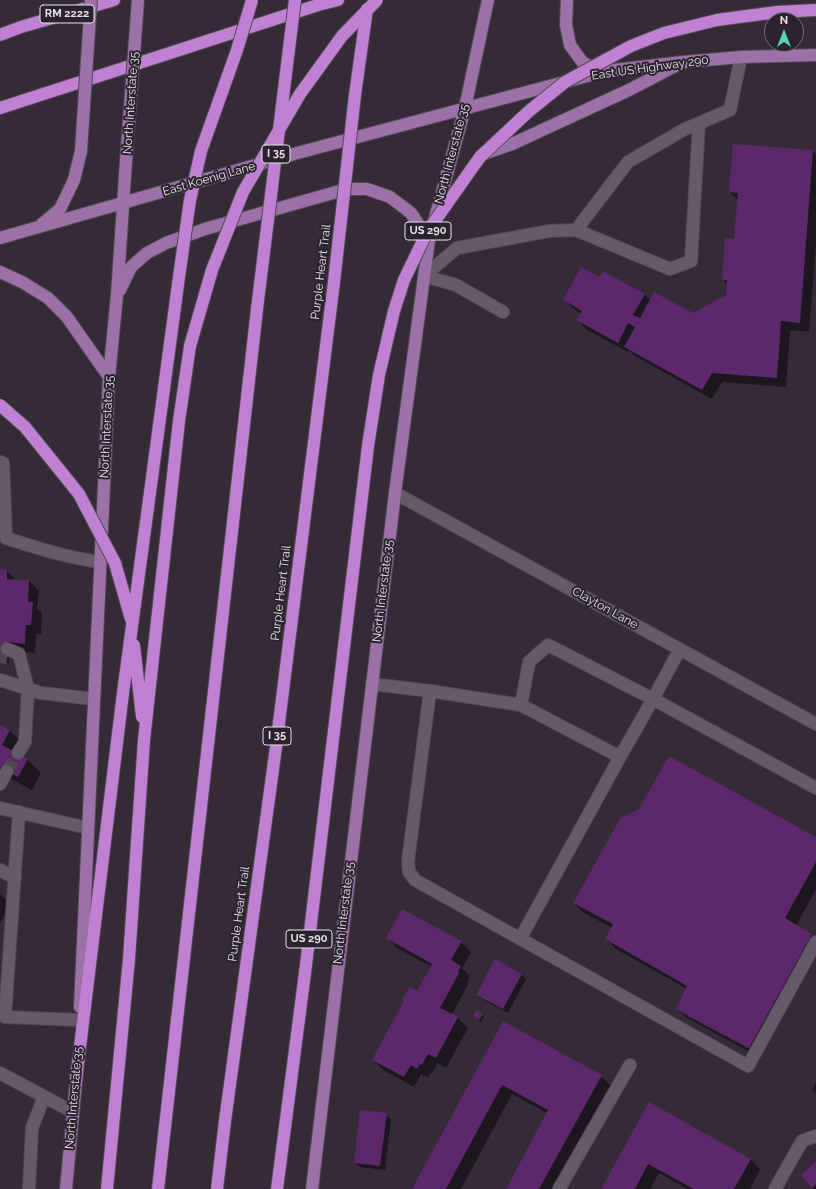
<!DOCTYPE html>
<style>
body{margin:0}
#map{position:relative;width:816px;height:1189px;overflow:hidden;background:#342b37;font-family:Raleway,sans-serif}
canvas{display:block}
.north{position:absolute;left:764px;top:12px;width:40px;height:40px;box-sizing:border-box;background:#2a222d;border:1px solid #766f78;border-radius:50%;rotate:0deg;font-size:11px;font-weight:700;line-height:16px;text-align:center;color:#e7e2e9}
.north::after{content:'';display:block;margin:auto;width:14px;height:18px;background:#5dceb9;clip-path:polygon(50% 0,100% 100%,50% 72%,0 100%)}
</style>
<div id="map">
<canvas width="816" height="1189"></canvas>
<div class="north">N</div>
</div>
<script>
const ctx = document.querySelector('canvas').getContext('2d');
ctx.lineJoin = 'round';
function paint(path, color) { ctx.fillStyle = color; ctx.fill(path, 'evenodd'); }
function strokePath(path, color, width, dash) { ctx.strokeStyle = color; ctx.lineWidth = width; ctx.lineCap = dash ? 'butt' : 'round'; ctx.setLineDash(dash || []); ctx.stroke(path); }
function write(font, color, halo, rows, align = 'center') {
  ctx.font = font + ' Raleway,sans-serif'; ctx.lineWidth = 4; ctx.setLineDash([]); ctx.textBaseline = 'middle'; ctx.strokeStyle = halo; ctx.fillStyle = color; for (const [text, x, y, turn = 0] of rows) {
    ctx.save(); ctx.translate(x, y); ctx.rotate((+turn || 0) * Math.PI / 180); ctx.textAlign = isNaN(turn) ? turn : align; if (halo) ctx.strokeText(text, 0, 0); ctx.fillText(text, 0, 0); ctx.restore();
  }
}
const shadow = new Path2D(`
 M813,151L816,155V244L809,332L790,330L786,387L722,382L712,399L635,356L629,350L628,352L587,330L578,320L581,314L574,309L564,300L600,279L644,294L651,301L693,314L727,296L728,285L723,280L735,240L738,200L730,192Z
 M0,570L7,571L16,580L29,581L39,591L37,608L42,613L41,634H36L35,653L9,651V663L0,662Z
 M0,726L10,731L23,745L18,754L27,759L41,773L32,790L6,776L0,787Z
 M816,838V889L796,926L811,935L816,939L759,1057L687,1018L677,1008L687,989L616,949L606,939L612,928L584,913L574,903ZM687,1014L754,1049L753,1051L687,1016Z
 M0,894L10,904L0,923Z
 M388,938L461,942L471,952L462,968L470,976L467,983L468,984L452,1015L458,1018L468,1028L446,1068L438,1063L432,1074L430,1073L428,1078L421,1074L414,1087L383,1070L373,1060L418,992L432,967L397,948Z
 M521,974L526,979L508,1013L482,999L477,995Z
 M482,1015L484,1017L481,1022L474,1016Z
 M504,1023L601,1076L611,1086L554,1189H507L547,1113L512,1094L461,1189H413Z
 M816,1082V1093L812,1090Z
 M650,1104L751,1160L760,1169L750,1189H687L659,1173L650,1189H602Z
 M386,1114L391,1119L385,1170L360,1167L355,1163Z
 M816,1163V1189H814L802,1175Z`);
const building = new Path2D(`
 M733,144L813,150L800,323L781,321L777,378L712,373L702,390L624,347L635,327L628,323L618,343L576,320L582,311L563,300L581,267L600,277L603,271L645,294L633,315L640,318L654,292L693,313L726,295L727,280H722L725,238L734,239L738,193L729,192Z
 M0,569L7,570V579L29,580L28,602H33L31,625H26L25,644L8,642L7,661H0Z
 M0,725L10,730L2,745L28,759L18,777L0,767Z
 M669,756L816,837V862L785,918L812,934L749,1048L676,1009L687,986L605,939L613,924L573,903L621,817L638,810Z
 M402,909L462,941L451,960L461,966L458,972L459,973L440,1008L458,1017L436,1058L428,1054L422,1065L420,1064L417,1069L411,1065L404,1077L372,1060L404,1001L402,1000L410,987L417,991L432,964L386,938Z
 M495,959L522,974L503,1009L476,995Z
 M476,1010L483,1014L479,1020L473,1016Z
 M503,1021L602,1075L539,1189H506L548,1110L502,1085L446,1189H412Z
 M649,1102L751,1159L734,1189H694L648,1164L635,1189H601Z
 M360,1110L387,1113L380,1166L354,1163Z
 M816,1162V1184L812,1188L801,1175Z`);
const minorTunnel = new Path2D(`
 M0,657L7,658
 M7,771L18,753`);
const minor = new Path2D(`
 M576,230L670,269L691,261L699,123
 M424,276L457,248L549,231L576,230L628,162L685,129L730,110L741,57
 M424,276L456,285L503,312
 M0,462L3,463L6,538C37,548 68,558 101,562
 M395,493L816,724
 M7,649L19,654L28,689L25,742L18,753
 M0,680L41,693L94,699
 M372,684L430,691L521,705L620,757L653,699L816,788
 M430,691L408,861L409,872L415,880L748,1066L816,942
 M521,705L529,662L548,645L653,699L680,649
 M0,784L7,771
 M0,808L88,828
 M0,870L15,878
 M520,939L620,757
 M0,1014L5,1017L19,812
 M5,1017L79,1020
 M0,1073L73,1112
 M29,1189L32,1128L44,1097
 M559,1189L630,1065
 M775,1189L802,1141L816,1136`);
const major = new Path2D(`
 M567,0L566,25L570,45L583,63L601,70
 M483,154L512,144L629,90L677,65
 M42,224L60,209L74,180L81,151
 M0,238L301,152L606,71L683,62L741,57L816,55
 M0,272L22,282L48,298L67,317L109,377
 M120,290L131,267L147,253L166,243L205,229L347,189H367L390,197L411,213L429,240
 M80,1007L109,377L117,295L126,161
 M66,1189L77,1071
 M312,1189L395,493L429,240L465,108L488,0`);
const highway = new Path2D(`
 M0,35L21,27L114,0
 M0,108L318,5L338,0
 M76,1080L123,693
 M107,1189L129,959L144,740
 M158,1189L257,309
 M217,1189L225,1121L276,747L334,282
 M277,1189L306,965L339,689`);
const majorBridge = new Path2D(`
 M81,151L91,0
 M126,161L138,0`);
const highwayBridge = new Path2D(`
 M334,282L355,95L367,9
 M257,309L295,0
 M0,405L25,427L79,494L115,563L131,619
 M134,645L142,717
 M339,689L368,446L379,375L394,311L404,280L427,232L480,157L528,112L565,82L631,46L664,33L717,20L777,12L816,10
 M123,693L179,277L190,200L201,151L237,50L252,0
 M144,740L179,421L190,346L212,270L243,192L300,94L342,36L377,0`);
const shields = [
 [67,14,54],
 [276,154,28],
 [428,231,46],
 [277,736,28],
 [309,939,46]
];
const shieldNames = [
 ["RM 2222",67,14],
 ["I 35",276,154],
 ["US 290",428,231],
 ["I 35",277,736],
 ["US 290",309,939]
];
const streetNames = [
 ["East US Highway 290",650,68,-8],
 ["North Interstate 35",131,103,-86],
 ["North Interstate 35",452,154,-75],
 ["East Koenig Lane",209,179,-16],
 ["Purple Heart Trail",321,272,-83],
 ["North Interstate 35",107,427,-87],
 ["North Interstate 35",383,591,-83],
 ["Purple Heart Trail",281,593,-83],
 ["Clayton Lane",605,608,29],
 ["North Interstate 35",344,913,-83],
 ["Purple Heart Trail",239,914,-82],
 ["North Interstate 35",74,1098,-85]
];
paint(shadow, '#0007');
paint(building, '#5c276b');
strokePath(minorTunnel, '#4f4652', 12, [12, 6]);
strokePath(minor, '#514a53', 14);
strokePath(major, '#514a53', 14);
strokePath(highway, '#514a53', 14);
strokePath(minor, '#655b68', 12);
strokePath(major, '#9c71a8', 12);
strokePath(highway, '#c080d3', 12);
strokePath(majorBridge, '#514a53', 14, []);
strokePath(highwayBridge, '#514a53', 14, []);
strokePath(majorBridge, '#9c71a8', 12);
strokePath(highwayBridge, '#c080d3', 12);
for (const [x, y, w] of shields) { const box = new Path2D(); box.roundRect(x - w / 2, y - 9, w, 18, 3); ctx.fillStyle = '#2a222d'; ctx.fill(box); strokePath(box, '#e7e2e9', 1); }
write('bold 11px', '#e7e2e9', null, shieldNames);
write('12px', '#e7e2e9', '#2a222d', streetNames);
</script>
